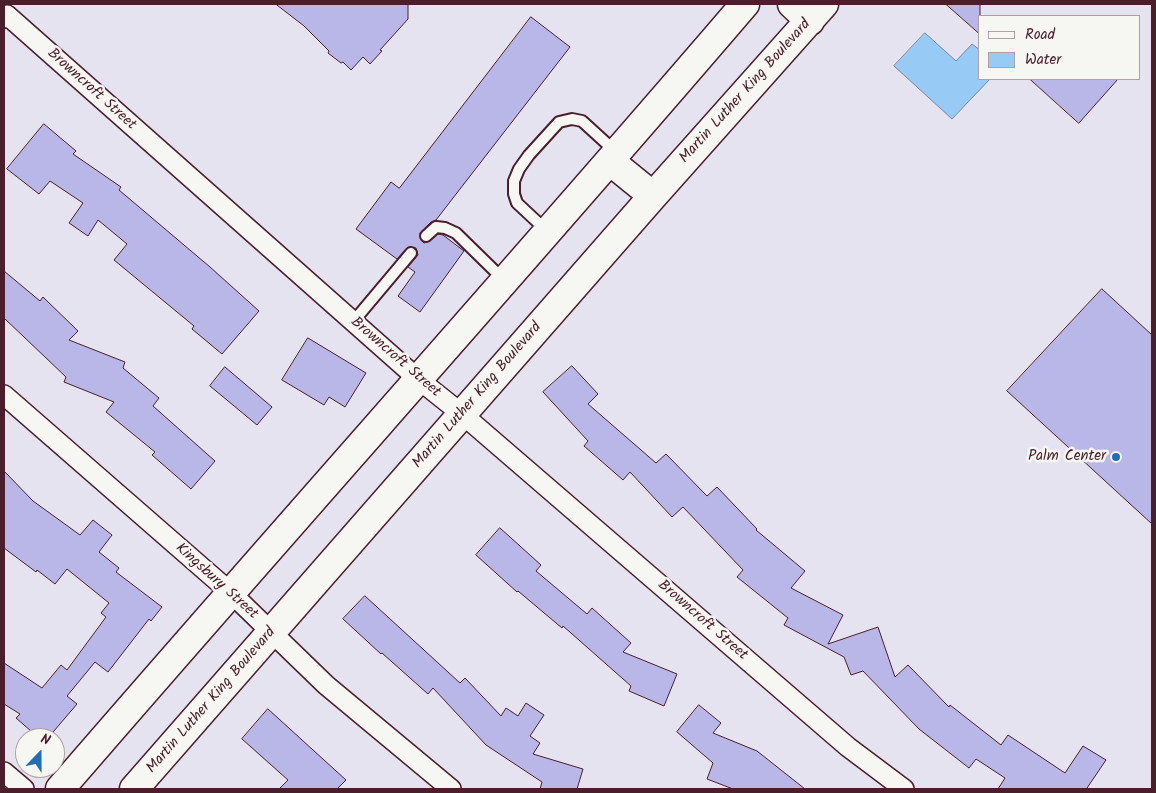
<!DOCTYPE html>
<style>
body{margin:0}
#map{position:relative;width:1156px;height:793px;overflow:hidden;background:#e4e3ef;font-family:Kalam,sans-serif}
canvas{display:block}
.frame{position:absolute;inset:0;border:5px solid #4a1f2b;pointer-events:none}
.legend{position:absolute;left:978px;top:15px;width:162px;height:65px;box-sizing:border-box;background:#f6f6f2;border:1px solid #b1a0a2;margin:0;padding:6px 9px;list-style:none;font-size:15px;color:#4a1f2b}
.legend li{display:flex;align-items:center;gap:10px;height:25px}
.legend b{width:25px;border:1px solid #b1a0a2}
.north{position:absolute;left:15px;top:728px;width:50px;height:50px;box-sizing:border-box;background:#f6f6f2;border:1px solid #b1a0a2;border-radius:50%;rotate:22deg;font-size:14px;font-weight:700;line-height:20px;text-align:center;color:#4a1f2b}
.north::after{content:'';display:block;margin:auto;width:18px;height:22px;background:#1f6fb2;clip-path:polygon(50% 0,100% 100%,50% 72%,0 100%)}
</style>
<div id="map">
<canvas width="1156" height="793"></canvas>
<div class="frame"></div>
<ul class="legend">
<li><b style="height:6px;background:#f6f6f2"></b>Road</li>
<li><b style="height:14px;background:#97caf4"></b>Water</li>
</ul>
<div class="north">N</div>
</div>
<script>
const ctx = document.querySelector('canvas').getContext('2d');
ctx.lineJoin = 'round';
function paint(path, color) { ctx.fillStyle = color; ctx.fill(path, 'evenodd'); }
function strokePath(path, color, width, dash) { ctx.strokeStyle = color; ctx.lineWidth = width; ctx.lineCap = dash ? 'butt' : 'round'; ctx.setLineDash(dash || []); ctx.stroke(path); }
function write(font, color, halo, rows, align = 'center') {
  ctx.font = font + ' Kalam,sans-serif'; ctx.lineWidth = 5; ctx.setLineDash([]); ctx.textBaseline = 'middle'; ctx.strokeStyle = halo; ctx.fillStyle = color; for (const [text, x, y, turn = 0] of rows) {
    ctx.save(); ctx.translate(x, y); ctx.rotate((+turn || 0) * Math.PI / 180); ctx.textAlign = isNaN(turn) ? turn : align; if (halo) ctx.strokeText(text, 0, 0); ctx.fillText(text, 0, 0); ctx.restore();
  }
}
const water = new Path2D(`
 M925,33L956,61L972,44L980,50V79H990L952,119L894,66Z`);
const building = new Path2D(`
 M276,4H408V19L380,50L382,51L370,64L363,57L351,70L343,62L341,63L328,53L329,51L304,26Z
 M946,4H980V34Z
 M531,17L570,47L436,220L431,222L420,233L421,240L424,243L430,241L438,234L443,235L464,251L420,312L398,296L415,272L408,267L418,255L416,248L408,247L397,259L356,229L391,182L399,188Z
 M1030,79H1118L1079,123Z
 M44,124L76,151L73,154L121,187L119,190L210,267L259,311L222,354L192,329L194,326L114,260L127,244L98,220L88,236L69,223L83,203L50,181L39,194L7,169Z
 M4,271L40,301L43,297L78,331L69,340L125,362L123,368L159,398L153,406L215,461L191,489L152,455L155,452L106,412L114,402L64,382L66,377L4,318Z
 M1102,289L1152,335V524L1007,391Z
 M308,338L366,373L345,407L329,397L324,405L282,380Z
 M572,366L598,394L588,404L656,463L666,454L707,496L717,487L757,529L756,530L805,571L791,588L843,615L828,644L878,627L895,677L908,665L949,707L950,705L1001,745L1008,735L1065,773L1083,746L1106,760L1087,788L1090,789H998L1005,778L976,759L969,768L919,729L863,671L851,675L844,657L784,625L788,618L737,577L743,570L683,507L672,517L630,472L623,480L584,446L588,441L543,392Z
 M225,367L272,407L257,425L210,386Z
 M4,471L33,501L80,535L93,520L112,535L99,552L119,568L116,572L162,607L151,621L149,619L108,672L95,662L67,696L77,704L48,738H39L16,718L20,714L4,704V663L42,688L61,665L67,670L106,617L101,613L109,603L67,569L55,584L37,570L36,572L4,548Z
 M500,528L541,565L536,571L587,614L592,608L631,643L623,652L677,674L664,706L629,691L631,686L563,626L562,628L518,591L517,592L476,555Z
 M365,596L460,683L465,678L501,716L506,708L518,716L526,703L544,715L530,736L540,743L533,754L583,769L577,789H540L542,782L486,745L433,688L428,694L382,653L381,654L343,619Z
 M699,705L721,723L713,733L757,751L805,789H733L707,779L713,763L677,732Z
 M268,709L346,780L337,789H279L288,780L242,739Z`);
const service = new Path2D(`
 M547,231L517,203L514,194V181L519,169L529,155L559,122L572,119L582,121L616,152
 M426,236L436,227L445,228L456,233L504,280
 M353,322L411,253`);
const minor = new Path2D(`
 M4,18L7,15L418,379L462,414L848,747L904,789
 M4,395L230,592L326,685L451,789
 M4,772L24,789`);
const secondary = new Path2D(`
 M792,4L810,21
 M610,161L653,196
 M60,789C287,526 519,268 745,4
 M134,789L653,196L824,4`);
const markers = [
 [1116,457,5,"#1f6fb2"]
];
const streetNames = [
 ["Browncroft Street",91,90,42],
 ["Martin Luther King Boulevard",746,92,-48],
 ["Browncroft Street",395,358,41],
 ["Martin Luther King Boulevard",478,396,-49],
 ["Kingsbury Street",216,582,42],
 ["Browncroft Street",702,621,41],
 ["Martin Luther King Boulevard",212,701,-49]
];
const poiNames = [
 ["Palm Center",1106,457]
];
paint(water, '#97caf4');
strokePath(water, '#7886a4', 1);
paint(building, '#b9b6e8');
strokePath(building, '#4a1f2b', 1);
strokePath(service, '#4a1f2b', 14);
strokePath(minor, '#4a1f2b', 22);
strokePath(secondary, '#4a1f2b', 31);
strokePath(service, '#f6f6f2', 10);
strokePath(minor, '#f6f6f2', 19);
strokePath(secondary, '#f6f6f2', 28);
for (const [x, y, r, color] of markers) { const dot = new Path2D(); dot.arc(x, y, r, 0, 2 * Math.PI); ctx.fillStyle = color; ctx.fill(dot); strokePath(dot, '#f6f6f2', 2); }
write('15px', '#4a1f2b', '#f6f6f2', streetNames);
write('15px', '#4a1f2b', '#f6f6f2', poiNames, 'right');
</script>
